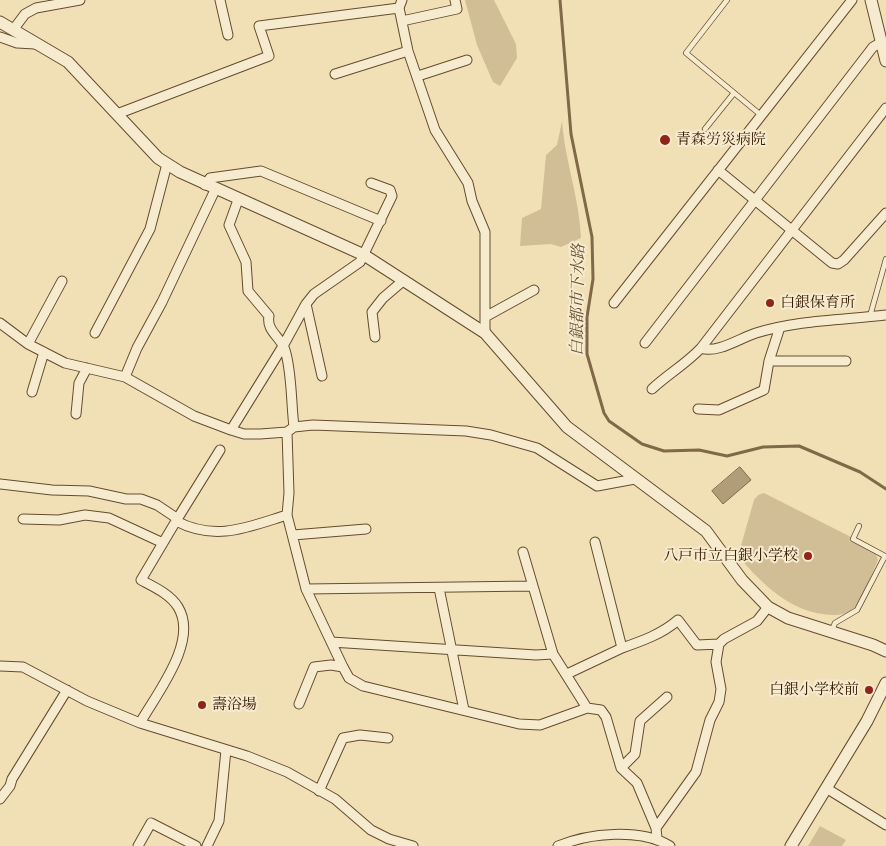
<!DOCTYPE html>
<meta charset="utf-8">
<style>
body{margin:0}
canvas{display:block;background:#f1e0b5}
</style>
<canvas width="886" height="846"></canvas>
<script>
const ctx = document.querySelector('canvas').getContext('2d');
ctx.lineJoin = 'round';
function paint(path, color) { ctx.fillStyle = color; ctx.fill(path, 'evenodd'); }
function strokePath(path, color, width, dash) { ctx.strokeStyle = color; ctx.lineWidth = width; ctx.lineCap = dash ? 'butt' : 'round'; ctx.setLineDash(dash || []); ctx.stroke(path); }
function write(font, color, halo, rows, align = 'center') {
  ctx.font = font + ' "Libre Caslon Text","Noto Serif JP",serif'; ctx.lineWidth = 4; ctx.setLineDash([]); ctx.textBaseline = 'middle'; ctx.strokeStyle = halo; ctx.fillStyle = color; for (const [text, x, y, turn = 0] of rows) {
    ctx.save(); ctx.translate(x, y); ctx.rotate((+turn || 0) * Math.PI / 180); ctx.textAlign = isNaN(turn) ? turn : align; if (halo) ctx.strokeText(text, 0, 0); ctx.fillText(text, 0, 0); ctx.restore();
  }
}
const green = new Path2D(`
 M465,0H494L516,44L517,58L500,86L493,82L477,45Z
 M562,121C565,161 579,196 581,238L561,247L551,244L520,246L522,218L541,209L546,155L557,145Z
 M764,493L851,537L850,541L876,555L878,560C873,571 862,600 854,608C848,614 841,615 833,615C792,614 763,585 738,556L754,500L758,495Z
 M820,826L846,840L842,846H808Z`);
const water = new Path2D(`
 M740,467L751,480L723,504L712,491Z`);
const stream = new Path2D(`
 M560,0L571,134L592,237L593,279L587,317V354L604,413L609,421L642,444L664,451L699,450L727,456L763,447L799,446L860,472L886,489`);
const service = new Path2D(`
 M727,0L686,53L762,116
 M705,129L734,93
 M870,316L886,259
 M832,630L835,623L857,610L885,556L853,539L859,526`);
const minor = new Path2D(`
 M220,0L228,35
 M402,0L399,8L408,51L435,130L468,183L472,201L485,232V333
 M402,21L457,9L455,0
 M13,30L25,14L36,8L80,0
 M0,37L17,43L35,44
 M335,74L408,51
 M418,76L467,60
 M886,108L701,348C717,354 740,338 756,333C797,320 843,320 886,315
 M117,114L269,56L259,26L399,8
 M718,170L832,263L838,264L844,260L886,213
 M205,185L210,178L261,171L381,221
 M238,200L229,225L246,262L248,291L269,316C266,331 281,337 285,350C292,372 291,403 294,427
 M614,303L852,0
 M306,304L322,376
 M485,317L534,290
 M0,323L28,344L65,363L125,377L194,416L231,430L244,434H260L287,432L294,427L313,425L466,431L491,435L537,448L597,486L635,479
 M95,333L150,229L167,164
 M375,337L372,312L383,298L404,280
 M645,343L873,47L882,42
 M28,344L62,281
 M769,361H846
 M125,377L137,348L162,302L215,190
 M652,389C668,374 686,364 701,348
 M32,392L44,352
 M698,409L719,410L764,390L769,361L780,327
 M76,414L79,383L87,368
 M231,430L283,346L306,304L314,294L360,262L392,196L390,190L371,183
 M287,432L289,493L287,515
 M0,484L52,490L89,491L126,499H141L157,505L178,519
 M23,519L59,520L85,515L109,518L163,543
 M176,521L220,450
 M293,535L366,529
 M523,552L533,586
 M439,588L464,710
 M306,589L533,586L553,654L587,708
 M331,642L536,655L553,654
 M622,648C642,641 662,634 678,620L697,645L719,644
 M0,666L23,667L87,701L140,723L247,756L287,772L335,799L371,830L389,839L413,846
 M567,674L622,648L595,542
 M299,704L314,667L331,665L343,667
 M140,723C157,693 199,641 178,607C170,594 154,587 141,580L176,521C216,542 248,527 287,515L306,589L343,667L349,678L363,686L519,724L540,725L587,708L601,710L606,717L621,768L637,783L656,828L657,838
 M621,768L635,754L640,721L667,697
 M826,788L886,825
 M319,791L343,738L360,735L388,738
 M0,799L10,786L12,779L67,690
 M656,828L696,772L710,720L719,702L721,689L716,662L719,644L724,639L757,621L768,607
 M138,846L151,823L196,846
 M207,846L219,821L226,750
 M558,846C589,833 640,828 670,846`);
const tertiary = new Path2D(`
 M871,0L886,61
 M0,22L68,62L158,158L180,172L364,255L485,333L567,427L706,531L742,580L768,607L788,618L873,645L886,651
 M791,846L867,721L886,683`);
const markers = [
 [665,140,6,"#8f2418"],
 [770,303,5,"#8f2418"],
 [808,556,5,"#8f2418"],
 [869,690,5,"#8f2418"],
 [202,705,5,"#8f2418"]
];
const poiNames = [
 ["青森労災病院",676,140],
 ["白銀保育所",780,303],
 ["八戸市立白銀小学校",798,556,"right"],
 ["白銀小学校前",859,690,"right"],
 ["壽浴場",212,705]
];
const waterNames = [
 ["白銀都市下水路",578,300,-89]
];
paint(green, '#d1be96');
paint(water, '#b19d78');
strokePath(water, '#806948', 1);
strokePath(stream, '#806948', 3);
strokePath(service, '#654c2e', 6);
strokePath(minor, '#654c2e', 11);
strokePath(tertiary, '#654c2e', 13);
strokePath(service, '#f6ebcf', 4.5);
strokePath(minor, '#f6ebcf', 9);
strokePath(tertiary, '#f6ebcf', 11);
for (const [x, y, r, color] of markers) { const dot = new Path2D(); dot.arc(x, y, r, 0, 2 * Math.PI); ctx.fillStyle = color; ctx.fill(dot); strokePath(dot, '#f6ebcf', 2); }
write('15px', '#361a01', '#f6ebcf', poiNames, 'left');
write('italic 16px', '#674e31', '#f6ebcf', waterNames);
</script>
